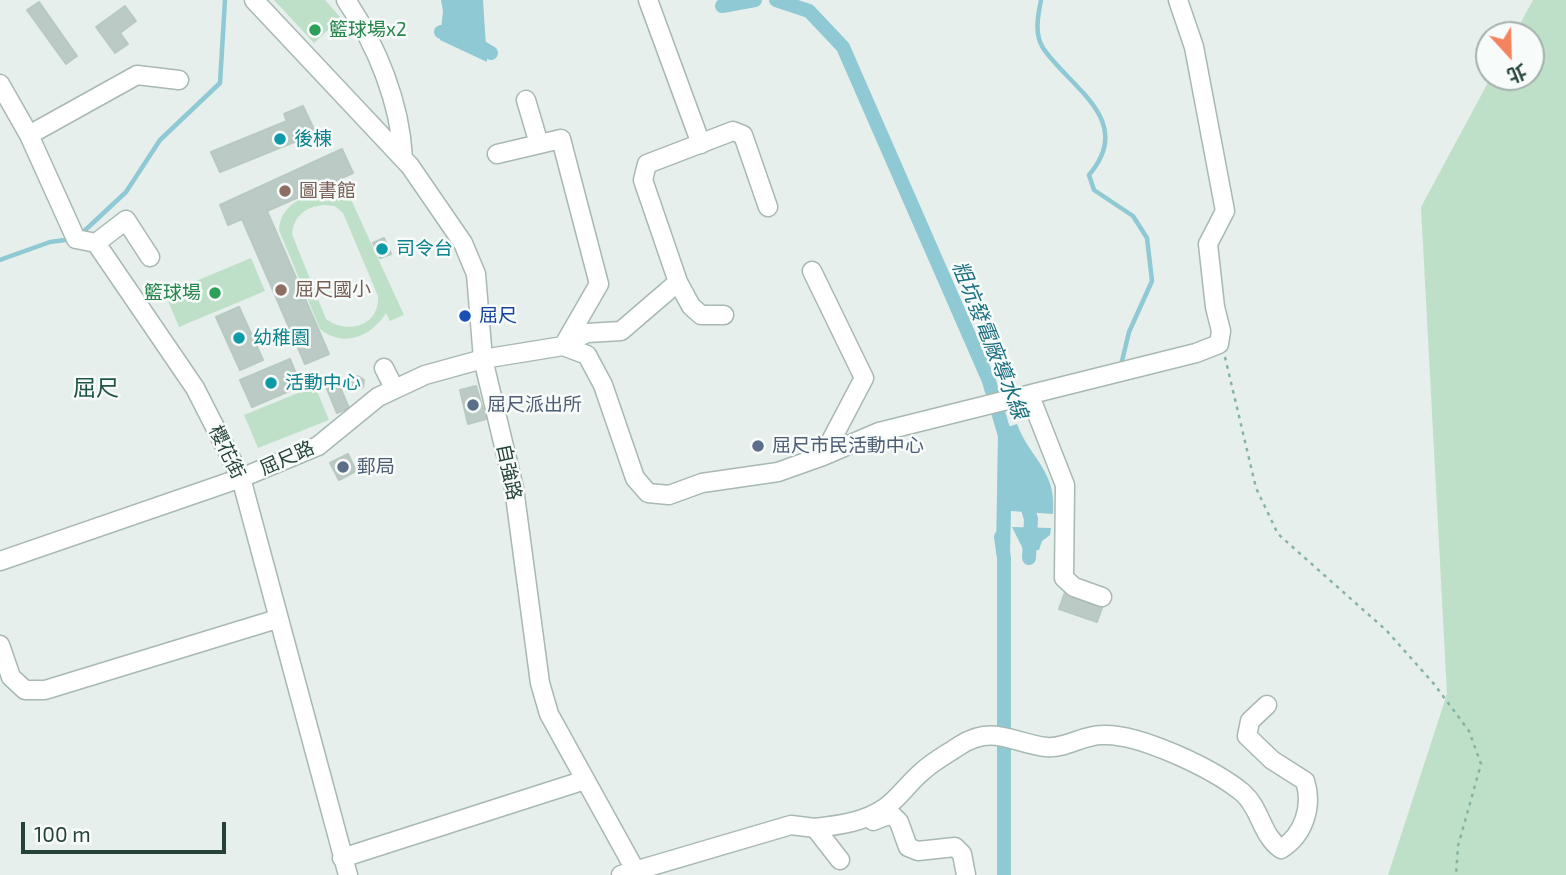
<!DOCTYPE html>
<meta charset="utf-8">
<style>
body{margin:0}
#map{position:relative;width:1566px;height:875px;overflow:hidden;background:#e6efeb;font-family:"Exo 2","Noto Sans TC",sans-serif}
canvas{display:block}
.north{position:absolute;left:1475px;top:21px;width:70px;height:70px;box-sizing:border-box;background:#f7fbf9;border:2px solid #a3b1ad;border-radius:50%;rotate:158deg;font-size:19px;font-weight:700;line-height:28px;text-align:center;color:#24423a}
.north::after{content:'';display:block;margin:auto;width:24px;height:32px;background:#f4845f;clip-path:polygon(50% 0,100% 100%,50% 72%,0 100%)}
.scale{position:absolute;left:21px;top:822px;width:205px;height:32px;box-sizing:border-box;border:4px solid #24423a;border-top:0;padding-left:9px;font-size:21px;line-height:24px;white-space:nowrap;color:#24423a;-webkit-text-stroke:5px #f7fbf9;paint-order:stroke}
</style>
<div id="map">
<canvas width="1566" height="875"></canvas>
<div class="north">北</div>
<div class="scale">100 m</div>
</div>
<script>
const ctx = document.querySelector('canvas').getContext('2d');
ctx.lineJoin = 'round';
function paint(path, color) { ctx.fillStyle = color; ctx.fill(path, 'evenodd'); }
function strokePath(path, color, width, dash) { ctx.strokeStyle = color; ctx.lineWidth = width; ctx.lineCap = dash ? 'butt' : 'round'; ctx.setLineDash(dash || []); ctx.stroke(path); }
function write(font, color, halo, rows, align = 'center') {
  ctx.font = font + ' "Exo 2","Noto Sans TC",sans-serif'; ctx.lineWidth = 5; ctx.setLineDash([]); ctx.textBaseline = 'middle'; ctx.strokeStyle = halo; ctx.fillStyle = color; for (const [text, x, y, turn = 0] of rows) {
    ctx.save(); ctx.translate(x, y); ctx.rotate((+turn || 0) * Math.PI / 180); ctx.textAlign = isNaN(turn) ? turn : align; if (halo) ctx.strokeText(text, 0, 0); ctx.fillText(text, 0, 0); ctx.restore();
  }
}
const green = new Path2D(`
 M274,0H325L341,18L314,43Z
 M1533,0H1566V875H1388L1447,694L1421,207L1491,77H1531V35H1514Z
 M343,182L404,315L390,321L386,313C371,337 343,348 320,329L279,230C281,201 310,192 335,194L332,186ZM325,205L335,206L343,213L378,296C380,326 347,335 326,319L292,234C294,215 307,206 325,205Z
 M251,258L265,291L179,327L165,294Z
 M315,386L329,420L258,448L244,415Z`);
const water = new Path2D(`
 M441,0H483L487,62L440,40L443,11Z
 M1017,424C1030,459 1057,470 1053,514L1011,511L1010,555L996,554L998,430Z
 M1012,527L1051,528L1050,535L1042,541L1039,550L1024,551Z`);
const stream = new Path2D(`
 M1041,0C1038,15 1034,34 1043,48C1070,88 1136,120 1089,175L1094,190L1133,216L1147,238L1152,281L1129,332L1122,361
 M80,235L126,192L160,140L220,83L225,0
 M0,260L50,242L73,239`);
const canal = new Path2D(`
 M776,0L809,11L843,47L989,381L1008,446
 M722,6L755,0
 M441,32L459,34L491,53
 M1024,495L1031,519L1029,558
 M1001,537L1004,558V875`);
const building = new Path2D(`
 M39,2L77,56L66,64L27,10Z
 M125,6L136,21L120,33L128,44L115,53L96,27Z
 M303,106L318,138L316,144L302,146L299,140L220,172L211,152L287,121L284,114Z
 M342,149L353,173L267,211L329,354L305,364L242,219L228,225L220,205Z
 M384,238L391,254L380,258L373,243Z
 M239,307L263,360L240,370L216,317Z
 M290,359L301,386L252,407L240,380Z
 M358,376L364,380L363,387L355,390L350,385L351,379Z
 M339,385L349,408L337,413L327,389Z
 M476,386L486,419L468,424L460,390Z
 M348,454L356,471L339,480L330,463Z
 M1065,592L1103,605L1097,622L1059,609Z`);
const path = new Path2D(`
 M1225,357L1256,488L1278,534L1387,631L1434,684L1469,731L1481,764L1458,846L1456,875`);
const minor = new Path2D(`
 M254,0L410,166L463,243L476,274L483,359L514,488L540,683L549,714L638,875
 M346,0C377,46 400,102 403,158
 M648,0L701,144
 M0,84L29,135L76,239L96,243L195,388L241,478L348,875
 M526,100L539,144
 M29,135L137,75L179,80
 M497,154L561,139L599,284L565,343
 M96,243L126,220L150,257
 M678,282L691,306L701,315H724
 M565,343L587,333L621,331L678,282L643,180L647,164L733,131L743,135L768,207
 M384,368L394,388
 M1030,396L1065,485L1064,578L1074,587L1102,597
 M823,456L879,432L1196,353L1219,344L1221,331L1215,307L1208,244L1225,211L1194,47L1178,0
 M0,561L241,478L318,446L378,397L425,375L483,359L563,346L587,355L603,385L635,478L648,493L669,495L702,483L778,472L823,456L864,378L812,271
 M0,645L11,677L25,690H45L277,619
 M873,821L891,814L899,822L908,847L918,851L955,847L962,854L966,875
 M815,828C840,825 865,822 886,807C900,797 910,781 924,770C934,761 947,754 959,746C992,724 1013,743 1046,747C1066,749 1082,735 1102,735C1139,733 1214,769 1243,793C1261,809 1261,835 1281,849C1304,835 1313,806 1305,781L1272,760L1247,736L1250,721L1267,705
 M342,858L585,780
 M621,875L791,825L815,828L840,860`);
const markers = [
 [315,30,7,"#2e9e5b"],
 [280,139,7,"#0f9aa8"],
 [285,191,7,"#8d6e63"],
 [382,249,7,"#0f9aa8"],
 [281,290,7,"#8d6e63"],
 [215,293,7,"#2e9e5b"],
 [465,316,7,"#1a4fb4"],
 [239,338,7,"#0f9aa8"],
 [271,383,7,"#0f9aa8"],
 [473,405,7,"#5c6f8a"],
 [758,446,7,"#5c6f8a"],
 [343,467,7,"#5c6f8a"]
];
const leisureNames = [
 ["籃球場x2",329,30],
 ["籃球場",201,293,"right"]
];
const cultureNames = [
 ["後棟",294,139],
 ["司令台",396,249],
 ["幼稚園",253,338],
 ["活動中心",285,383]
];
const educationNames = [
 ["圖書館",299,191],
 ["屈尺國小",295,290]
];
const transitNames = [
 ["屈尺",479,316]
];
const serviceNames = [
 ["屈尺派出所",487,405],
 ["屈尺市民活動中心",772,446],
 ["郵局",357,467]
];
const streetNames = [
 ["櫻花街",227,452,64],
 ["屈尺路",287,458,-24],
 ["自強路",509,472,78]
];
const waterNames = [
 ["粗坑發電廠導水線",990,340,68]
];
const quarterNames = [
 ["屈尺",96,388]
];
paint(green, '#bfe0c8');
paint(water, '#8ec9d4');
strokePath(stream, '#8ec9d4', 4.5);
strokePath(canal, '#8ec9d4', 14);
paint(building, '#bbcac4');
strokePath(building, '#b8c9c2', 2);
strokePath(minor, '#a8b8b2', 21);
strokePath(path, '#86b3a5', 2.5, [3.5, 5]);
strokePath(minor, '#fff', 18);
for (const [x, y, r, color] of markers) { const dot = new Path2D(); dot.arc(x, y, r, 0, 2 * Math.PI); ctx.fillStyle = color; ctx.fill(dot); strokePath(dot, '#f7fbf9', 2.5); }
write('19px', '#27864d', '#f7fbf9', leisureNames, 'left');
write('19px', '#0d838f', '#f7fbf9', cultureNames, 'left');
write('19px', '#785e54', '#f7fbf9', educationNames, 'left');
write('19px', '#164399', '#f7fbf9', transitNames, 'left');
write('19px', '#4e5e75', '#f7fbf9', serviceNames, 'left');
write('19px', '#24423a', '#f7fbf9', streetNames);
write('italic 21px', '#1c6f80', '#f7fbf9', waterNames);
write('23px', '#1f5548', '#f7fbf9', quarterNames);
</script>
